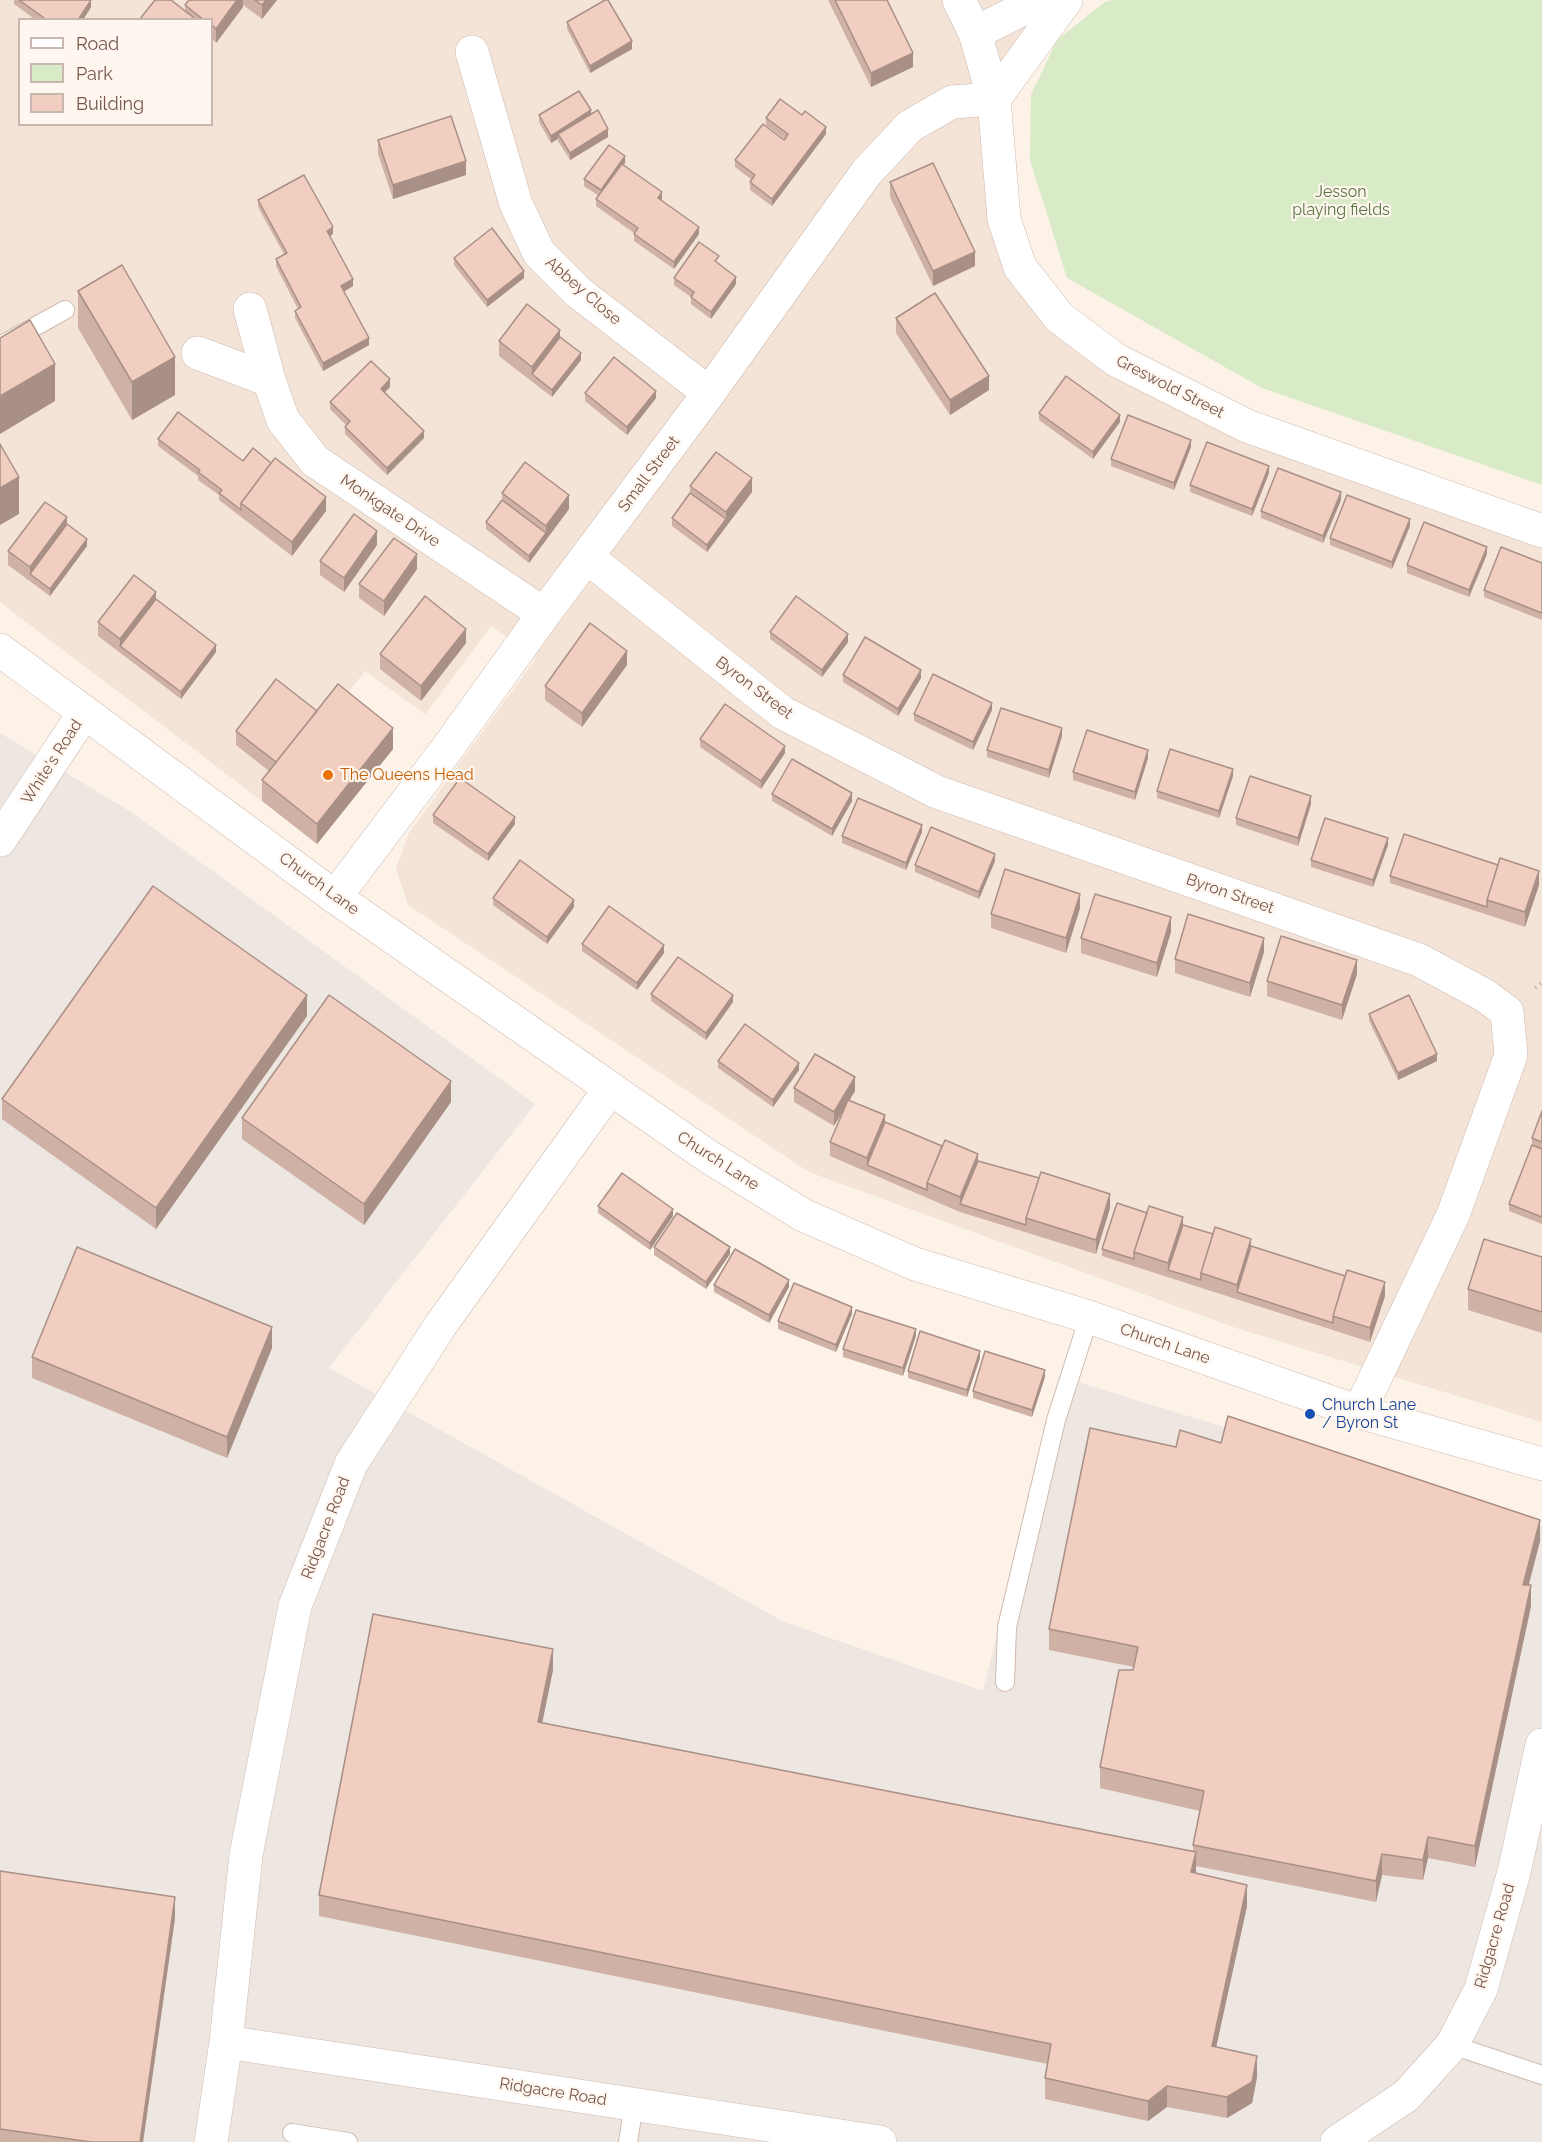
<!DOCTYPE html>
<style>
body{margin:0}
#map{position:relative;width:1542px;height:2142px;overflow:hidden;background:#fcf2e8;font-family:Raleway,sans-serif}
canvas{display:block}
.legend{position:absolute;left:18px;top:18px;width:195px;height:108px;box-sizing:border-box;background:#fff7ef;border:2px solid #c8b7ae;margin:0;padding:8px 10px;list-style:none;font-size:18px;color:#76564c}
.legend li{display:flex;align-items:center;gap:12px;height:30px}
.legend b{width:30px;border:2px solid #c8b7ae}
</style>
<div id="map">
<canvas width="1542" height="2142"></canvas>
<ul class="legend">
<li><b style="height:8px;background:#fff"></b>Road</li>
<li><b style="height:16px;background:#d9eac6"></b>Park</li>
<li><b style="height:16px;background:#f1cec0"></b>Building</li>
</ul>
</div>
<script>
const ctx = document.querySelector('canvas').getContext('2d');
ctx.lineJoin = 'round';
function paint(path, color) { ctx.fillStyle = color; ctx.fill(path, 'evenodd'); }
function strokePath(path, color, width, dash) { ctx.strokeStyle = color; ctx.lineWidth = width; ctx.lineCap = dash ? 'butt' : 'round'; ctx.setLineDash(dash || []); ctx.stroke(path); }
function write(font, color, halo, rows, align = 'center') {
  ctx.font = font + ' Raleway,sans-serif'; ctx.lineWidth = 4.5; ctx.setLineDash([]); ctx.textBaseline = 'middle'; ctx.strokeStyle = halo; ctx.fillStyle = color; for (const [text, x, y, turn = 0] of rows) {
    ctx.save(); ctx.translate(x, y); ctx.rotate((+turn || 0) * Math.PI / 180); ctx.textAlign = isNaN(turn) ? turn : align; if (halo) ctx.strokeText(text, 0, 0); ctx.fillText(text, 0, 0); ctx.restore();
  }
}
const residential = new Path2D(`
 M0,0H1066L994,99L1020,267L1116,360L1542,531V1422L1236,1328L809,1172L408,905L396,868L409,833L536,658L491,626L425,714L365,671L262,801L0,602ZM20,20H212V124H20Z`);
const industrial = new Path2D(`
 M0,733L131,812L535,1104L329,1368L784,1622L983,1691L1061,1377L1542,1525V2142H0Z`);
const green = new Path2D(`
 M1113,0H1542V485L1262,388L1067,278L1030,160L1031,95L1057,40L1105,2Z`);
const path = new Path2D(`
 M1535,988L1542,982`);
const service = new Path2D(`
 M0,346L65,310
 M1005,1682L1007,1627L1056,1420L1089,1317
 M1452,2045L1542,2075
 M292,2133L348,2142
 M628,2142L634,2104`);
const minor = new Path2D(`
 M959,0L975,33L994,99L1004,219L1020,267L1059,317L1116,360L1247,426L1542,531
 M975,33L1041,0
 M472,52L516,204L539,253L578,292L709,393
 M994,99L1066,0
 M250,309L269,380L283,420L315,461L544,614
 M198,353L269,380
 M587,557L783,713L937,792L1419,960L1484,995L1507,1012L1511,1055L1453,1215L1359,1412
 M0,840L84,713
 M335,897L449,746L544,614L709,393L866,173L910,126L952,102L994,99
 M226,2042L880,2142
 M211,2142L226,2042L246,1855L295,1606L351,1464L440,1326L610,1089
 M1337,2142L1406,2096L1452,2045L1481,1989L1514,1872L1542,1745`);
const secondary = new Path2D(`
 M0,650L335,897L709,1157L803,1215L915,1264L1089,1317L1359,1412L1542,1464`);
const wall = new Path2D(`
 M14,0H91V7L83,20H36L14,4Z
 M189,0H277L262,19L243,5V7L216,43L212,39V20H139L185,11V5Z
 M828,0H887L913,67L871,87Z
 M567,22L632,49L590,73L567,29Z
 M591,114L608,137L570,160L558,141V139L551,143L539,122V115Z
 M766,118L826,134L772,206L750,190V182L752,180L735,167V160L785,139L766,125Z
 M378,140L466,175L393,199L378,154Z
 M625,163L624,165L662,199V200L699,234L674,269L634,241V233L596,206V199L599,196L584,186V179Z
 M890,182L975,266L933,286L890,197Z
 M258,200L333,234L330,236L353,286L344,292L369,345L323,371L295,318V311L298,309L276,266V259L284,254L258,207Z
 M454,258L524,278L487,307L454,265Z
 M719,263L736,284L711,319L691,304V297L674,285V278Z
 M78,291L175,395L132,420L78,328Z
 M896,318L989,390L950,415L896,333Z
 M560,337L581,360L552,397L499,356V341Z
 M390,387L385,392L424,438L387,475L345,434V427L346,425L330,409V402Z
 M585,393L656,398L627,435L585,401Z
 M1039,413L1120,422L1093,459L1039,420Z
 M158,439L243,461L326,511L292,556L219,500V495L198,480V476L158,446Z
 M1191,447L1174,490L1111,466V459Z
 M1269,473L1252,516L1190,492V485Z
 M690,486L752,492L707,552L672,526V518L690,493Z
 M502,493L569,509L529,563L486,529V522L502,500Z
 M1341,500L1323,543L1261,518V511Z
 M67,524L87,546L50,596L8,565V551Z
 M1410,526L1392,569L1330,545V538Z
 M377,545L344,592L320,575V561Z
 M1487,554L1469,597L1407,573V565Z
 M1542,563V620L1484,597V590Z
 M417,569L384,616L359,598V584Z
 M156,599L216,652L181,699L98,636V622Z
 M770,632L848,642L822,677L770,639Z
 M466,643L421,701L380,669V654Z
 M627,665L582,727L545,700V686Z
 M843,675L921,678L898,716L843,682Z
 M992,710L973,750L914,721V714Z
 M317,711L393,749L317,844L262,801V780L269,771L236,745V731Z
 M1062,736L1049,778L987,757V750Z
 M700,739L785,753L761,789L700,747Z
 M1148,758L1135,800L1073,780V772Z
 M1233,776L1219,818L1157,798V791Z
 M772,794L852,801L832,836L772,801Z
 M1311,804L1298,846L1236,825V818Z
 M433,815L515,824L488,861L433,823Z
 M922,832L906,870L842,843V836Z
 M1388,845L1373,887L1311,867V860Z
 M995,861L979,899L915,872V865Z
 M1390,876L1539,885L1525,927L1390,883Z
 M493,898L574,907L547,944L493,905Z
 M1080,908L1066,953L991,928V914Z
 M1171,932L1157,977L1081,953V938Z
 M582,944L664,953L637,990L582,951Z
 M1264,952L1250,997L1175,973V959Z
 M1357,974L1342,1020L1267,996V981Z
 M651,994L733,1002L706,1040L651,1001Z
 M1369,1014L1437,1061L1398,1080L1369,1021Z
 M307,1016L156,1229L2,1119V1099Z
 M718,1061L799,1070L773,1107L718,1068Z
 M794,1088L855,1091L849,1100L885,1122L978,1161L1110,1208L1096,1254L960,1212L830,1156V1142L843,1111L834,1126L794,1102Z
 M451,1102L364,1225L242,1139V1118Z
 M1542,1111V1224L1509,1211V1204L1532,1145V1138Z
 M598,1206L673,1216L650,1250L598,1213Z
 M1183,1225L1251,1246L1385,1296L1370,1342L1102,1256V1249Z
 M654,1247L730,1254L706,1289L654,1255Z
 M1542,1257V1333L1468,1310V1289Z
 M714,1285L789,1287L769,1323L714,1292Z
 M852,1314L836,1352L778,1329V1321Z
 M916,1336L903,1376L843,1357V1349Z
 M272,1348L227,1458L32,1378V1357Z
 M980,1358L967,1397L908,1378V1371Z
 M1045,1377L1032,1417L973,1398V1391Z
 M1540,1541L1529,1585L1531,1606L1475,1867L1428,1858L1423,1880L1382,1875L1376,1902L1196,1866V1873L1247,1906L1216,2047L1257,2077L1252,2103L1227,2118L1167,2107L1148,2121L1045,2099V2078L1048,2064L319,1916V1895L553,1670L542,1723L1193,1851V1845L1200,1811L1100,1788V1767L1134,1667L1049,1650V1629Z
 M0,1871L175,1918L143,2142H0Z`);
const shadedWall = new Path2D(`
 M91,0V7L83,20H78Z
 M237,0H243V7L216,43V29Z
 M266,0H277L262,19V5Z
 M632,41V49L590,73V66Z
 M913,53V67L871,87V73Z
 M591,110V118L558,134V139L551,143V136Z
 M826,127V134L772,206V199Z
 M608,129V137L570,160V153Z
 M625,156V163L601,197V190Z
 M466,161V175L393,199V185Z
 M662,192V199L658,205V198Z
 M333,227V234L327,238V231Z
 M699,227V234L674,269V262Z
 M975,252V266L933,286V271Z
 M524,271V278L487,307V300Z
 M736,277V284L711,319V312Z
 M353,279V286L341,293V286Z
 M560,330V344L532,374V367Z
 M369,338V345L323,371V363Z
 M581,353V360L552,397V390Z
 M175,357V395L132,420V382Z
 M55,364V401L0,434V396Z
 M989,376V390L950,415V400Z
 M390,379V387L381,396V389Z
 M656,391V398L627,435V427Z
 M1120,415V422L1093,459V452Z
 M424,431V438L387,475V468Z
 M1191,440V447L1174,490V483Z
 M1269,466V473L1252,516V509Z
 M19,477V514L0,525V488Z
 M752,478V492L707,552V545L726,519V512Z
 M1341,492V500L1323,543V536Z
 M569,495V509L529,563V556L546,533V526Z
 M326,497V511L292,556V542Z
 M67,517V532L30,574V567Z
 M1410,519V526L1392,569V562Z
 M377,531V545L344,592V578Z
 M87,539V546L50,596V589Z
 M1487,547V554L1469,597V590Z
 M417,554V569L384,616V601Z
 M156,592V606L120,646V639Z
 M466,629V643L421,701V686Z
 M848,634V642L822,677V670Z
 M216,645V652L181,699V692Z
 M627,651V665L582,727V713Z
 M921,670V678L898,716V709Z
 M992,703V710L973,750V742Z
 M393,728V749L317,844V824Z
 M1062,728V736L1049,778V770Z
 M785,746V753L761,789V781Z
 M1148,750V758L1135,800V792Z
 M1233,769V776L1219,818V811Z
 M852,793V801L832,836V829Z
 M1311,796V804L1298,846V838Z
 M515,817V824L488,861V854Z
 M922,825V832L906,870V863Z
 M1388,838V845L1373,887V880Z
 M995,854V861L979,899V892Z
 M1539,871V885L1525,927V912Z
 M1080,894V908L1066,953V938Z
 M574,900V907L547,944V937Z
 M1171,917V932L1157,977V963Z
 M1264,938V952L1250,997V983Z
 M664,945V953L637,990V983Z
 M1357,960V974L1342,1020V1005Z
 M307,995V1016L156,1229V1208Z
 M733,995V1002L706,1040V1033Z
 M1437,1054V1061L1398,1080V1073Z
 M799,1063V1070L773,1107V1100Z
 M855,1077V1091L834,1126V1112Z
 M451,1081V1102L364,1225V1204Z
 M885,1115V1129L867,1165V1158Z
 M978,1154V1168L960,1204V1212V1197Z
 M1110,1194V1208L1096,1254V1240Z
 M673,1209V1216L650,1250V1243Z
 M1183,1217V1232L1168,1270V1263Z
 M1251,1239V1254L1237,1292V1285Z
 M730,1247V1254L706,1289V1282Z
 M789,1280V1287L769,1323V1315Z
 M1385,1282V1296L1370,1342V1328Z
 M852,1307V1314L836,1352V1345Z
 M272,1327V1348L227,1458V1437Z
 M916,1329V1336L903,1376V1368Z
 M980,1351V1358L967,1397V1390Z
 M1045,1370V1377L1032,1417V1410Z
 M1540,1520V1541L1523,1606V1585Z
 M1531,1585V1606L1475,1867V1846Z
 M553,1649V1670L538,1743V1722Z
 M1428,1837V1858L1423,1880V1860Z
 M1196,1852V1873L1191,1872Z
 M1382,1854V1875L1376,1902V1881Z
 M1247,1885V1906L1212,2066V2046Z
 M175,1897V1918L143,2142H140Z
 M1257,2056V2077L1252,2103L1227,2118V2097Z
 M1167,2086V2107L1148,2121V2101Z`);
const building = new Path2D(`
 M19,0H91L78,20H47Z
 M155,0H171L194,18L192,20H139Z
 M189,0H237L216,29L212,25V20H204L185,5Z
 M255,0H266L262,5Z
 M605,0H608L632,41L590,66L567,22Z
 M835,0H887L913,53L871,73Z
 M579,91L591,110L551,136L539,115Z
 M780,99L802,115L805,111L826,127L772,199L750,182L755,175L735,160L763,124L784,140L786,138L788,134L766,118Z
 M598,110L608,129L570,153L558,134Z
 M451,116L466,161L393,185L378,140Z
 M609,145L625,156L601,190L584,179Z
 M933,163L975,252L933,271L890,182Z
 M622,164L662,192L658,198L699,227L674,262L634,234L638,228L596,199Z
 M304,175L333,227L327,231L353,279L341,286L369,338L323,363L295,311L301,307L276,259L287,253L258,200Z
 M492,228L524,271L487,300L454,258Z
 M699,242L719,256L715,261L736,277L711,312L691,297L694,292L674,278Z
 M122,265L175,357L132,382L78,291Z
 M935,293L989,376L950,400L896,318Z
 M527,304L560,330L532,367L499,341Z
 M30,320L55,364L0,396V338Z
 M560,337L581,353L552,390L532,374Z
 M614,357L656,391L627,427L585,393Z
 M371,361L390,379L381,389L424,431L387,468L345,427L350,421L330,402Z
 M1066,376L1120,415L1093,452L1039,413Z
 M178,412L243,461L253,448L271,463L241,503V510L219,493L222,490L198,472L200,470L158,439Z
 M1128,415L1191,440L1174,483L1111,459Z
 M1207,442L1269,466L1252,509L1190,485Z
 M0,444L19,477L0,488Z
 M716,452L752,478L726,512L690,486Z
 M275,458L326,497L292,542L241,503Z
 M525,462L569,495L546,526L502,493Z
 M1278,468L1341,492L1323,536L1261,511Z
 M690,493L726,519L707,545L672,518Z
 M1347,495L1410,519L1392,562L1330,538Z
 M502,500L546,533L529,556L486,522Z
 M45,502L67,517L30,567L8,551Z
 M354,514L377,531L344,578L320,561Z
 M1424,522L1487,547L1469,590L1407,565Z
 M67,524L87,539L50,589L30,574Z
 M394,538L417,554L384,601L359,584Z
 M1501,547L1542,563V613L1484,590Z
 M134,575L156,592L120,639L98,622Z
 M425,596L466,629L421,686L380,654Z
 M796,596L848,634L822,670L770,632Z
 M156,599L216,645L181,692L120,646Z
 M590,623L627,651L582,713L545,686Z
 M865,637L921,670L898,709L843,675Z
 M933,674L992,703L973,742L914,714Z
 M276,679L317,711L276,762L236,731Z
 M338,684L393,728L317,824L262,780Z
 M725,704L785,746L761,781L700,739Z
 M1001,708L1062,728L1049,770L987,750Z
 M1087,730L1148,750L1135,792L1073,772Z
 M1170,749L1233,769L1219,811L1157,791Z
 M792,759L852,793L832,829L772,794Z
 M1250,776L1311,796L1298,838L1236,818Z
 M460,778L515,817L488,854L433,815Z
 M858,798L922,825L906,863L842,836Z
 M1325,818L1388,838L1373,880L1311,860Z
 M931,827L995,854L979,892L915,865Z
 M1404,834L1498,865L1487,900V907L1390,876Z
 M1500,858L1539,871L1525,912L1487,900Z
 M520,860L574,900L547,937L493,898Z
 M1005,869L1080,894L1066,938L991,914Z
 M153,886L307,995L156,1208L2,1099Z
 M1095,894L1171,917L1157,963L1081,938Z
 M609,906L664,945L637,983L582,944Z
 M1188,914L1264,938L1250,983L1175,959Z
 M1281,936L1357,960L1342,1005L1267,981Z
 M678,957L733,995L706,1033L651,994Z
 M329,995L451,1081L364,1204L242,1118Z
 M1409,995L1437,1054L1398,1073L1369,1014Z
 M745,1024L799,1063L773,1100L718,1061Z
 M815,1054L855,1077L834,1112L794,1088Z
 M848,1100L885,1115L867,1158L830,1142Z
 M1542,1111V1142L1532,1138Z
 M885,1122L942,1146L927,1183V1190L867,1165Z
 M945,1140L978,1154L960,1197L927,1183Z
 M1532,1145L1542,1149V1217L1509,1204Z
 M978,1161L1039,1178L1026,1218V1225L960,1204Z
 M1041,1172L1110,1194L1096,1240L1026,1218Z
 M622,1173L673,1209L650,1243L598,1206Z
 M1117,1203L1147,1213L1134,1252V1259L1102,1249Z
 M1149,1206L1183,1217L1168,1263L1134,1252Z
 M677,1213L730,1247L706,1282L654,1247Z
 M1183,1225L1213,1234L1201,1273V1280L1168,1270Z
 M1215,1227L1251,1239L1237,1285L1201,1273Z
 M1484,1239L1542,1257V1312L1468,1289Z
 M1251,1246L1345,1276L1333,1316V1323L1237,1292Z
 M77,1247L272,1327L227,1437L32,1357Z
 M735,1249L789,1280L769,1315L714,1285Z
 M1347,1270L1385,1282L1370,1328L1333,1316Z
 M794,1283L852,1307L836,1345L778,1321Z
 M856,1310L916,1329L903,1368L843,1349Z
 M920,1331L980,1351L967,1390L908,1371Z
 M985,1351L1045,1370L1032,1410L973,1391Z
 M1228,1416L1540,1520L1523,1585H1531L1475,1846L1428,1837L1423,1860L1382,1854L1376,1881L1193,1845L1204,1791L1100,1767L1119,1670H1133L1138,1647L1049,1629L1090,1428L1176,1447L1180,1430L1221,1443Z
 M373,1614L553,1649L538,1722L1196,1852L1191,1872L1247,1885L1212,2046L1257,2056L1252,2082L1227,2097L1167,2086L1148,2101L1045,2078L1051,2044L319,1895Z
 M0,1871L175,1897L140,2142H91L0,2129Z`);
const markers = [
 [328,775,6,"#e8710a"],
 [1310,1414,6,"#1a4fb4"]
];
const parkNames = [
 ["Jesson",1341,192],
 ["playing fields",1341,210]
];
const streetNames = [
 ["Abbey Close",583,291,41],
 ["Greswold Street",1170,387,27],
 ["Small Street",649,474,-53],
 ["Monkgate Drive",390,511,34],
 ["Byron Street",754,688,37],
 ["White's Road",52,762,-57],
 ["Church Lane",319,884,36],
 ["Byron Street",1230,894,19],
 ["Church Lane",718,1161,33],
 ["Church Lane",1165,1344,19],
 ["Ridgacre Road",326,1528,-69],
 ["Ridgacre Road",1495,1936,-74],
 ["Ridgacre Road",553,2092,9]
];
const foodNames = [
 ["The Queens Head",340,775]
];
const transitNames = [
 ["Church Lane",1322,1405],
 ["/ Byron St",1322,1423]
];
paint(residential, '#f4e3d7');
paint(industrial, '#ede6e1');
paint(green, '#d9eac6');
strokePath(service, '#d0bbb0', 20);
strokePath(minor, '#d0bbb0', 34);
strokePath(secondary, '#d3baae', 34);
strokePath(path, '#d7b1a3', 4, [1.5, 4.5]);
strokePath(service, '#fff', 18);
strokePath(minor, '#fff', 33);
strokePath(secondary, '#fff', 33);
paint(wall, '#cfb1a5');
paint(shadedWall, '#a99086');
paint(building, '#f1cec0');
strokePath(building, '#a99086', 1.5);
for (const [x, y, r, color] of markers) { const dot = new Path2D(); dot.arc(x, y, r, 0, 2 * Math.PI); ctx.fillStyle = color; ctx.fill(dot); strokePath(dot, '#fff7ef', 2); }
write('16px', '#577641', '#fff7ef', parkNames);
write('16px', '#76564c', '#fff7ef', streetNames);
write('16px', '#c56008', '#fff7ef', foodNames, 'left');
write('16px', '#164399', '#fff7ef', transitNames, 'left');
</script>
